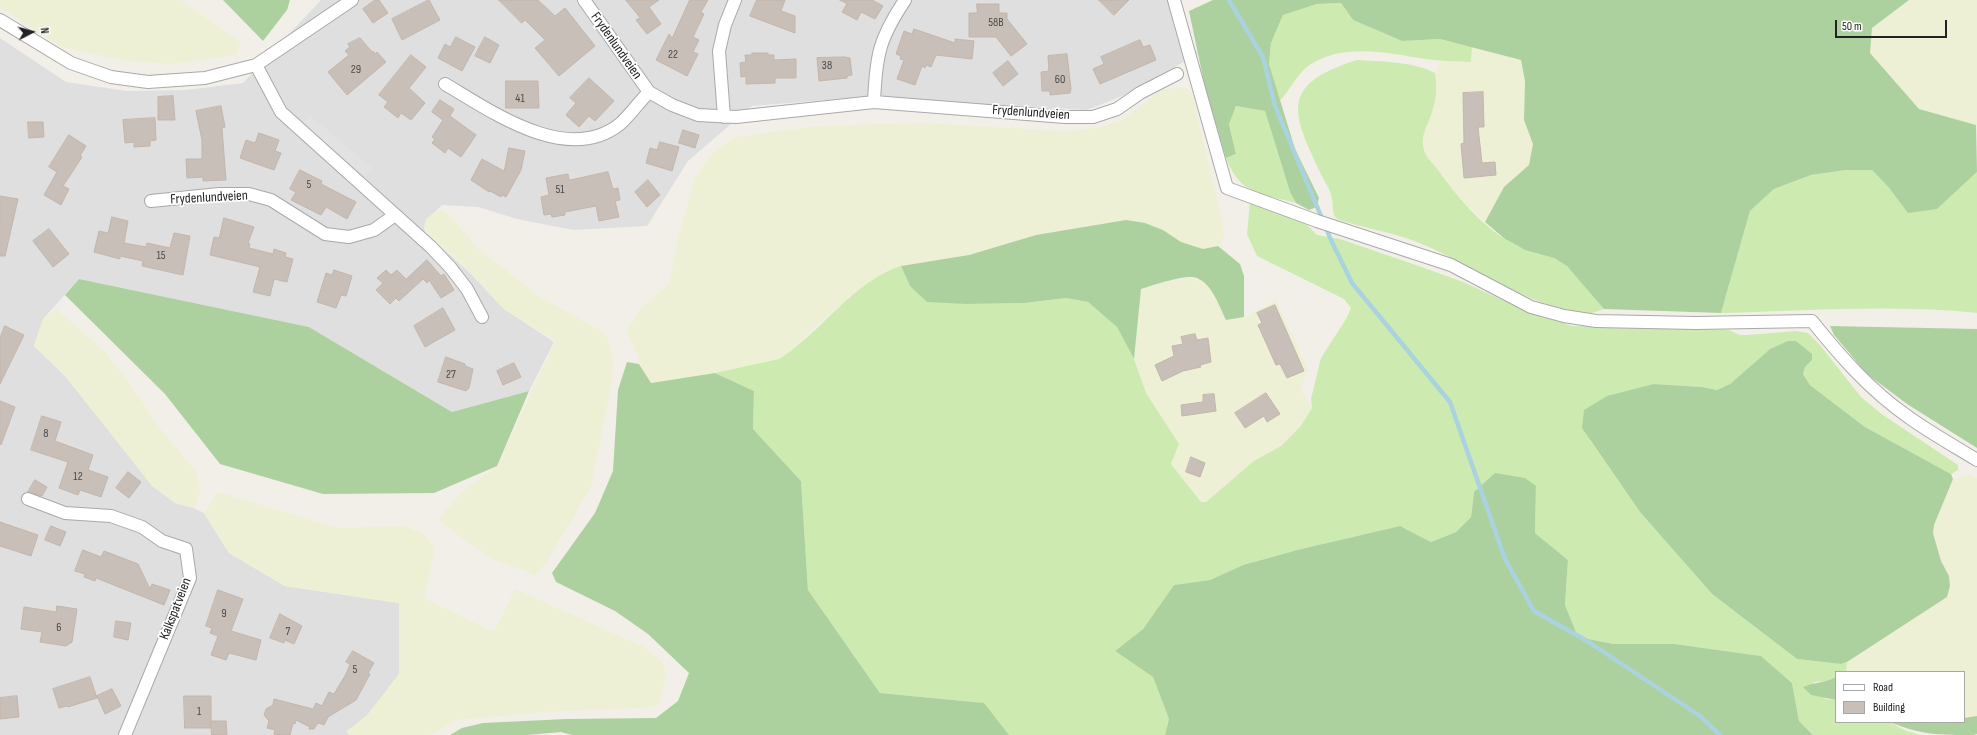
<!DOCTYPE html>
<style>
body{margin:0}
#map{position:relative;width:1977px;height:735px;overflow:hidden;background:#f2efe9;font-family:"Sofia Sans Condensed",sans-serif}
canvas{display:block}
.legend{position:absolute;left:1835px;top:671px;width:130px;height:52px;box-sizing:border-box;background:#fff;border:1px solid #a7a7a7;margin:0;padding:5px 7px;list-style:none;font-size:12px;color:#222}
.legend li{display:flex;align-items:center;gap:8px;height:20px}
.legend b{width:20px;border:1px solid #a7a7a7}
.north{position:absolute;left:12px;top:12px;width:40px;height:40px;-webkit-text-stroke:3px #fff;paint-order:stroke;rotate:84deg;font-size:11px;font-weight:700;line-height:16px;text-align:center;color:#222}
.north::after{content:'';display:block;margin:auto;width:14px;height:18px;background:#222;clip-path:polygon(50% 0,100% 100%,50% 72%,0 100%)}
.scale{position:absolute;left:1835px;top:20px;width:112px;height:18px;box-sizing:border-box;border:2px solid #222;border-top:0;padding-left:5px;font-size:12px;line-height:14px;white-space:nowrap;color:#222;-webkit-text-stroke:3px #fff;paint-order:stroke}
</style>
<div id="map">
<canvas width="1977" height="735"></canvas>
<ul class="legend">
<li><b style="height:5px;background:#fff"></b>Road</li>
<li><b style="height:11px;background:#c7bfb8"></b>Building</li>
</ul>
<div class="north">N</div>
<div class="scale">50 m</div>
</div>
<script>
const ctx = document.querySelector('canvas').getContext('2d');
ctx.lineJoin = 'round';
function paint(path, color) { ctx.fillStyle = color; ctx.fill(path, 'evenodd'); }
function strokePath(path, color, width, dash) { ctx.strokeStyle = color; ctx.lineWidth = width; ctx.lineCap = dash ? 'butt' : 'round'; ctx.setLineDash(dash || []); ctx.stroke(path); }
function write(font, color, halo, rows, align = 'center') {
  ctx.font = font + ' "Sofia Sans Condensed",sans-serif'; ctx.lineWidth = 3.5; ctx.setLineDash([]); ctx.textBaseline = 'middle'; ctx.strokeStyle = halo; ctx.fillStyle = color; for (const [text, x, y, turn = 0] of rows) {
    ctx.save(); ctx.translate(x, y); ctx.rotate((+turn || 0) * Math.PI / 180); ctx.textAlign = isNaN(turn) ? turn : align; if (halo) ctx.strokeText(text, 0, 0); ctx.fillText(text, 0, 0); ctx.restore();
  }
}
const residential = new Path2D(`
 M321,0H1167L1198,54L1122,96L1087,110L863,97L752,106L688,161L647,226L573,230L517,219L478,207L442,205L427,220L424,228L426,233L470,273L504,309L554,342L529,391L452,412L309,327L79,279L43,319L34,346L65,376L175,503L194,508L204,513L229,553L285,586L399,603V674L367,718L347,731L349,735H0V38L66,82L127,91L186,90L243,83Z`);
const farmland = new Path2D(`
 M0,0H181L241,43L236,55L174,64L127,61L61,47L0,7Z
 M1909,0H1977V128L1976,125L1919,109L1870,53L1872,28Z
 M1472,47L1521,60L1525,81L1524,120L1533,144L1529,165L1504,187L1485,222L1457,197L1426,156L1423,149L1424,131L1435,99L1438,87L1435,73L1440,61L1471,62Z
 M1182,87L1188,89L1192,94L1223,224L1224,239L1218,246L1203,249L1181,242L1163,230L1145,223L1036,235L969,255L901,266L885,271L829,314L789,353L779,359L715,373L648,383L627,330L641,309L670,282L677,242L695,177L713,152L736,137L809,127L875,124L923,123L1064,131L1098,128L1122,120L1161,90Z
 M444,210L479,249L540,297L598,329L608,339L613,360L612,381L591,487L547,561L536,575L492,559L437,520L466,488L497,466L555,341L503,308L471,273L428,233L424,226L426,219L436,211Z
 M1193,277L1206,285L1216,299L1226,320L1244,317L1276,300L1308,370L1301,389L1312,408L1300,427L1281,446L1254,462L1206,502H1201L1171,464L1179,444L1146,393L1134,359L1141,289L1164,282Z
 M57,309L103,350L128,381L160,428L196,472L201,491L194,508L175,503L152,486L65,376L34,345L43,319Z
 M1967,474L1977,478V716L1964,718V672H1846V669L1847,662L1851,658L1947,597L1949,576L1941,561L1933,533L1934,525L1953,479Z
 M218,492L337,528L404,526L424,534L435,548L424,598L494,632L515,589L644,647L663,662L666,674L660,702L656,706L641,708L544,712L457,720L430,735H349L347,731L367,715L399,674V603L285,586L229,553L204,513Z`);
const grass = new Path2D(`
 M1341,3L1353,20L1402,41L1440,39L1472,47L1471,62C1456,61 1440,61 1425,59C1388,53 1345,43 1311,64C1298,72 1290,90 1280,101L1269,64L1271,43L1283,15L1317,4Z
 M1357,60C1380,61 1415,62 1435,73C1438,88 1436,101 1431,115C1427,126 1420,137 1424,150C1426,158 1433,163 1438,170C1460,201 1488,234 1524,249C1539,255 1554,255 1567,266C1581,277 1592,295 1604,309C1596,312 1589,314 1581,314C1569,313 1556,308 1546,304C1497,286 1455,255 1406,238C1396,234 1339,222 1336,218C1331,212 1334,202 1331,195C1330,189 1326,184 1323,178C1293,115 1276,85 1357,60Z
 M1236,106L1265,111L1290,192L1296,203C1261,193 1241,196 1226,158L1236,154L1229,123Z
 M1846,170H1872L1890,189L1937,209L1977,172V313C1893,304 1806,311 1721,313L1750,211L1774,189L1811,175Z
 M1250,203L1306,224L1317,235L1340,239L1413,264L1463,282L1526,311L1572,326L1729,330L1740,335H1748L1796,331L1808,333L1820,345L1861,397L1883,415L1958,465V470L1951,474L1865,427L1810,385L1803,374L1805,367L1812,360L1770,349L1730,384L1717,390L1702,387L1654,384L1590,440L1640,512L1712,594L1797,659L1841,664L1847,662L1846,672H1836V677L1828,681L1813,682L1825,699L1836,700V722H1890L1904,730L1920,735H1813L1799,721L1792,683L1761,656L1675,644H1614L1578,637L1565,605L1568,560L1535,533L1536,486L1474,492L1471,517L1456,532L1431,542L1400,526L1301,549L1243,565L1210,580L1174,585L1143,629L1115,651L1153,677L1169,719L1165,735H1009L983,703L880,693L808,590L801,481L753,429L754,391L715,373L779,359C820,334 854,280 901,266L910,286L967,304L1025,303L1066,298L1088,302L1117,327L1134,359L1146,393L1179,444L1171,464L1201,502H1206L1254,461L1281,446L1300,427L1312,408L1311,399L1321,358L1346,319L1351,308L1344,299L1257,256L1247,234Z`);
const forest = new Path2D(`
 M223,0H290L287,10L263,41Z
 M1213,0H1909L1872,28L1870,53L1919,109L1976,125L1977,172L1937,209L1908,213L1890,189L1872,170H1846L1811,175L1774,189L1750,211L1721,313L1604,309L1567,266L1554,258L1525,250L1505,239L1485,222L1504,187L1529,165L1533,144L1524,120L1525,81L1521,60L1440,39L1402,41L1353,20L1341,3L1317,4L1283,15L1271,43L1269,64L1295,149L1319,198L1317,207L1309,210L1296,203L1290,192L1265,111L1236,106L1229,124L1236,154L1226,158L1205,87L1189,11Z
 M1126,220L1145,223L1163,230L1181,242L1203,249L1218,246L1240,264L1244,276V317L1226,320C1219,306 1211,280 1193,277C1181,276 1153,285 1141,289L1134,359L1117,327L1088,302L1066,298L1025,303L967,304L927,302L910,286L901,266L969,255L1036,235Z
 M79,279L309,327L452,412L529,391L497,466L434,493L323,494L220,464L165,394L65,295Z
 M1830,326L1977,329V448L1907,404L1867,374L1834,335Z
 M1788,341H1796L1812,354V360L1805,367L1803,374L1810,385L1865,427L1951,474L1953,479L1934,525L1933,533L1941,561L1949,576L1950,586L1947,597L1847,662L1841,664L1797,659L1712,594L1640,512L1582,428L1584,410L1607,396L1654,384L1702,387L1717,390L1730,384L1770,349Z
 M627,362L639,364L651,383L715,373L754,391L753,429L801,481L808,590L880,693L984,703L1009,735H572L561,732L527,735H450L462,728L483,723L566,719L656,718L678,701L689,673L648,634L615,611L556,582L552,573L595,513L613,471L618,390Z
 M1495,473L1525,478L1536,486L1535,533L1568,560L1565,605L1578,637L1614,644H1675L1761,656L1792,683L1799,721L1813,735H1165L1169,719L1153,677L1115,651L1143,629L1174,585L1210,580L1243,565L1301,549L1400,526L1431,542L1456,532L1471,517L1474,492Z
 M1836,677V700L1811,695L1803,687C1814,682 1825,683 1836,677Z
 M1977,716V734L1973,735C1940,735 1920,735 1890,722H1964V718Z`);
const parking = new Path2D(`
 M309,115L373,168L366,177L302,124Z`);
const stream = new Path2D(`
 M1229,0L1263,57L1275,106L1331,240L1352,283L1450,402L1505,559L1534,611L1587,641L1700,716L1720,735`);
const building = new Path2D(`
 M375,0H379L388,13L373,23L363,9Z
 M429,0L440,20L402,40L392,19Z
 M499,0H538L555,16L565,8L595,46L559,76L535,48L545,40L525,20L522,23Z
 M626,0H659L649,7L661,24L647,34L636,20L640,18Z
 M690,0H708L701,12L704,14L693,37L699,40L693,52L698,54L687,76L656,60L669,34L672,38Z
 M757,0H785L781,11L795,16V33L750,16Z
 M840,0H872L883,6L875,19L861,12L857,20L842,12L847,4Z
 M1099,0H1129L1114,15Z
 M977,4H999V13H1007V19L1027,44L1011,56L996,37H969V13H977Z
 M914,29L955,43V39L974,41L972,59L936,55L931,67L926,65L925,68L922,66L915,85L897,79L904,60L900,59L901,56L896,54L904,31L912,34Z
 M456,37L475,47L462,71L438,58L445,44L450,47Z
 M485,37L499,45L490,63L475,56Z
 M360,38L372,52L373,51L375,54L377,52L386,62L347,95L328,72L349,55L345,51L350,47L348,44Z
 M1140,40L1143,47L1150,45L1156,60L1100,84L1093,69L1104,64L1101,57Z
 M752,53H768V55H774V60L796,59V78H775V83L746,84V76L741,77L740,63L746,62L745,55H752Z
 M1067,54L1071,89L1070,93L1050,95V91H1042L1041,72L1049,71L1048,56Z
 M411,55L426,67L409,88L425,103L411,120L401,113L398,118L384,107L388,102L379,95Z
 M845,57L850,58L852,75L847,76V78L819,81L817,58Z
 M1008,61L1018,74L1003,86L993,73Z
 M589,78L614,101L595,121L589,116L579,127L566,115L576,103L570,98Z
 M506,81H538L539,108H506Z
 M1483,92L1484,127H1478L1482,163L1495,162L1496,175L1464,178L1461,144L1464,143L1463,93Z
 M173,96L175,120H158V97Z
 M440,100L454,109L450,116L476,135L461,157L448,148L445,153L432,143L435,139L432,137L443,120L432,112Z
 M221,106L225,127L222,128L226,180L203,181V177L187,178L186,159H202V140L196,111Z
 M155,118L156,140L150,141V146L134,147V142L125,143L123,120Z
 M28,122H43L44,137L29,138Z
 M683,130L699,135L695,148L679,143Z
 M259,133L279,140L275,151L281,153L274,170L240,158L246,140L255,143Z
 M69,135L86,146L80,156L82,157L63,186L69,189L61,205L44,195L57,172L49,167Z
 M660,142L679,147L672,171L646,163L650,148L657,150Z
 M509,148L525,151L521,170L506,197L502,195L501,197L490,191L489,192L471,180L482,159L504,171Z
 M300,170L322,181L321,184L356,202L347,219L326,207L321,215L291,200L296,192L290,189Z
 M608,172L613,189L618,188L620,200L615,201L619,217L599,221L596,206L565,212V215L552,217L551,214L544,215L541,197L549,195L546,178L568,174L569,180Z
 M648,180L660,195L647,207L635,192Z
 M0,196L18,199L5,256H0Z
 M112,217L128,221L124,243L146,247L147,243L170,248L174,233L190,236L183,275L142,266L143,261L120,256V259L94,252L99,231L108,233Z
 M224,218L254,227L248,243L250,244L249,248L273,254L274,249L286,253L285,257L293,259L287,282L274,279L270,296L253,292L260,267L210,255L214,237L219,238Z
 M49,229L69,254L53,267L33,241Z
 M427,260L441,276L444,274L454,290L441,298L429,280L427,283L423,279L399,301L396,298L390,304L376,290L383,283L377,278L386,270L391,275L397,270L406,279Z
 M334,270L352,276L346,296L341,295L336,308L317,302L326,273L332,275Z
 M1275,305L1304,371L1287,378L1280,364L1276,365L1258,325L1262,323L1257,313Z
 M443,308L455,330L425,347L414,326Z
 M5,326L24,335L0,384V338Z
 M1195,334L1197,340L1208,338L1211,362L1200,365L1201,367L1183,371L1162,381L1155,365L1174,356L1172,346L1183,344L1181,337Z
 M446,357L465,364V366L473,369L469,388L466,391L438,382Z
 M514,363L521,377L503,385L497,371Z
 M1266,393L1280,414L1267,422L1264,416L1245,428L1235,413Z
 M1214,394L1216,411L1182,416L1181,405L1203,402V395Z
 M0,401L15,407L1,445L0,444Z
 M42,416L61,422L55,441L93,455L88,470L108,477L101,497L80,490L78,495L59,488L68,462L31,450Z
 M1191,457L1205,463L1200,477L1186,472Z
 M128,472L141,482L129,498L116,488Z
 M35,480L47,487L42,496L28,492Z
 M0,522L38,535L31,556L0,546Z
 M51,526L66,532L60,546L45,540Z
 M83,550L101,557L104,551L138,564L150,589L152,584L170,590L164,605L96,578L95,581L84,577L85,574L75,571Z
 M218,590L243,599L231,631L261,640L256,660L229,653L226,660L211,655L218,636L210,633L212,628L206,626Z
 M57,606L77,609L72,642L66,646L40,642L42,632L21,629L24,607L56,612Z
 M280,614L302,626L294,644L285,640L284,643L270,638Z
 M116,621L131,623L128,640L114,637Z
 M353,651L374,663L368,673L370,674L356,700L328,717L324,725L319,723L317,724L314,729H309L310,727L296,720L295,724L293,723L290,735H274L275,730L267,728L269,721L264,715L266,709L273,705L274,699L313,709L316,703L322,706L329,692L334,694L346,674L350,664L346,662Z
 M90,677L97,698L68,707L67,706L59,708L53,689Z
 M112,689L121,706L105,714L97,696Z
 M17,696L19,717L0,719V698Z
 M184,696H211V728H185Z
 M211,721H226L227,735H212Z`);
const street = new Path2D(`
 M584,0L649,92L672,105L698,115L736,117L874,102L1065,117H1093L1117,109L1140,93L1177,74
 M1174,0L1227,188L1317,221L1451,265L1531,307L1564,316L1596,321L1696,323L1812,321C1840,356 1870,390 1907,416C1929,432 1954,446 1977,460
 M0,20L71,63L111,77L148,82L205,78L256,65L352,0
 M256,65L281,112L431,247L450,267L467,289L482,317
 M445,84C491,111 567,166 620,124C630,115 639,102 649,92
 M874,102C876,55 879,39 905,0
 M724,117L719,51L725,25L735,0
 M151,201L219,194H249L271,200L325,234L349,237L374,230L395,215
 M28,499L65,513L111,516L142,527L162,541L186,549L190,578L125,735`);
const numberNames = [
 ["58B",996,23],
 ["22",673,55],
 ["38",827,66],
 ["29",356,70],
 ["60",1060,80],
 ["41",520,99],
 ["5",309,185],
 ["51",560,190],
 ["15",161,256],
 ["27",451,375],
 ["8",46,434],
 ["12",78,477],
 ["9",224,614],
 ["6",59,628],
 ["7",288,632],
 ["5",355,670],
 ["1",199,712]
];
const streetNames = [
 ["Frydenlundveien",616,46,55],
 ["Frydenlundveien",1031,113,4],
 ["Frydenlundveien",209,198,-3],
 ["Kalkspatveien",176,609,-69]
];
paint(residential, '#e0dfdf');
paint(farmland, '#eef0d5');
paint(grass, '#cdebb0');
paint(forest, '#add19e');
paint(parking, '#e2e2e2');
strokePath(stream, '#aad3df', 4.5);
paint(building, '#c7bfb8');
strokePath(building, '#c4b6ab', 1);
strokePath(street, '#a9a9a9', 14);
strokePath(street, '#fff', 12);
write('12px', '#4b4948', null, numberNames);
write('14px', '#222', '#fff', streetNames);
</script>
